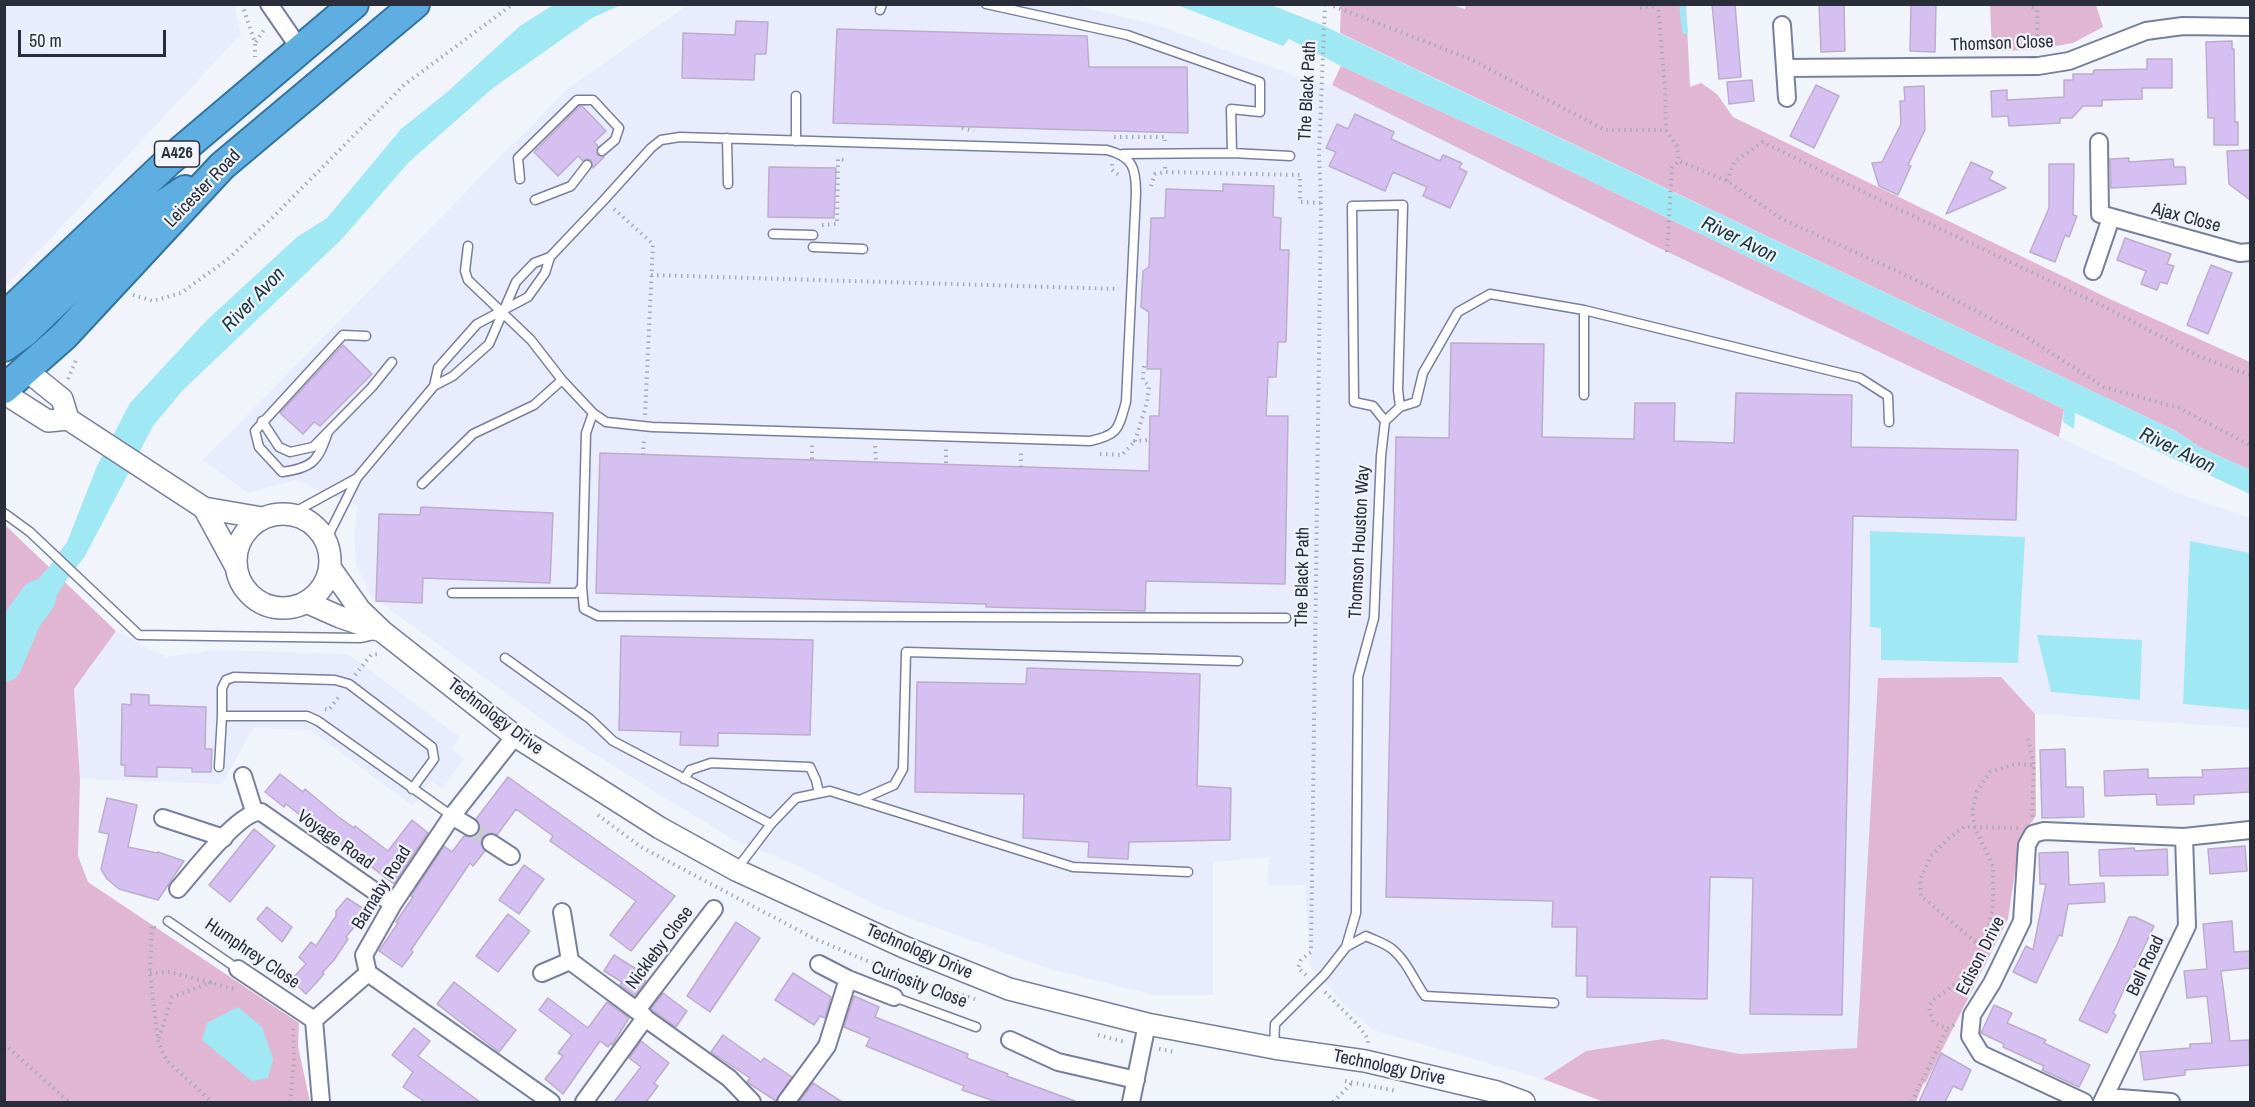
<!DOCTYPE html>
<style>
body{margin:0}
#map{position:relative;width:2255px;height:1107px;overflow:hidden;background:#f2f4fb;font-family:"Archivo Narrow",sans-serif}
canvas{display:block}
.frame{position:absolute;inset:0;border:6px solid #2a2e3a;pointer-events:none}
.scale{position:absolute;left:18px;top:30px;width:148px;height:27px;box-sizing:border-box;border:3px solid #2a2e3a;border-top:0;padding-left:8px;font-size:18px;line-height:21px;white-space:nowrap;color:#2a2e3a;-webkit-text-stroke:4px #f2f4fb;paint-order:stroke}
</style>
<div id="map">
<canvas width="2255" height="1107"></canvas>
<div class="frame"></div>
<div class="scale">50 m</div>
</div>
<script>
const ctx = document.querySelector('canvas').getContext('2d');
ctx.lineJoin = 'round';
function paint(path, color) { ctx.fillStyle = color; ctx.fill(path, 'evenodd'); }
function strokePath(path, color, width, dash) { ctx.strokeStyle = color; ctx.lineWidth = width; ctx.lineCap = dash ? 'butt' : 'round'; ctx.setLineDash(dash || []); ctx.stroke(path); }
function write(font, color, halo, rows, align = 'center') {
  ctx.font = font + ' "Archivo Narrow",sans-serif'; ctx.lineWidth = 4.5; ctx.setLineDash([]); ctx.textBaseline = 'middle'; ctx.strokeStyle = halo; ctx.fillStyle = color; for (const [text, x, y, turn = 0] of rows) {
    ctx.save(); ctx.translate(x, y); ctx.rotate((+turn || 0) * Math.PI / 180); ctx.textAlign = isNaN(turn) ? turn : align; if (halo) ctx.strokeText(text, 0, 0); ctx.fillText(text, 0, 0); ctx.restore();
  }
}
const built = new Path2D(`
 M5,4L234,5L241,34L5,287Z
 M688,5H1072L1157,25L1301,78L1332,85L1655,246L2059,437L2178,493L2250,518V728L2035,714L2001,677L1878,678L1858,1048L1740,1054L1663,1039L1586,1051L1543,1079L1373,1030L1342,1002L1310,965L1305,885L1267,886L1269,857L1213,862V995H1153L1050,969L882,908L794,864L734,840L568,738L371,596L356,564L354,535L358,506L295,480L248,493L203,460L567,89Z
 M116,631L166,657L214,650L348,654L460,737L452,749L464,759L442,789L431,780L413,806L310,730L253,728L222,784L80,779L74,689Z`);
const green = new Path2D(`
 M1449,4L1465,9L1466,4L1686,5L1690,87L1701,83L1717,94L1733,117L2112,300L2250,362V470L2199,447L2176,431L1340,33L1341,5Z
 M1990,5H2096L2103,27L2073,43L2034,50L1992,51Z
 M1341,66L1539,156L2064,409L2059,437L1655,246L1332,85Z
 M4,524L116,631L74,689L80,779L78,856L88,882L299,1023L298,1046L310,1102H5Z
 M2001,677L2035,714L2036,816L2020,838L2008,919L1926,1082L1923,1084L1916,1102H1604L1543,1079L1586,1051L1663,1039L1740,1054L1857,1048L1878,678Z`);
const water = new Path2D(`
 M553,5H621L592,18L493,88L409,162L341,240L183,390L153,426L85,556L65,582L25,649L6,633L21,598L49,567L67,542L97,466L130,403L207,320L297,237L327,218L401,129L446,93L520,26Z
 M1177,5H1271L1320,24L2176,431L2199,447L2250,470V494L2075,413L2074,429L2063,422L2064,409L1539,156L1341,66L1289,39L1283,46Z
 M1870,531L2025,537L2018,663L1881,660V628L1870,627Z
 M2190,541L2250,553V710L2183,704Z
 M2037,635L2142,640L2140,700L2051,692Z
 M238,1007L262,1027L273,1059L268,1078L252,1081L202,1040L207,1023Z`);
const stream = new Path2D(`
 M1682,4L1685,31`);
const river = new Path2D(`
 M4,664L24,617L38,598`);
const building = new Path2D(`
 M1712,4H1735L1741,77L1719,79Z
 M1819,4H1844L1845,51L1821,52Z
 M1911,4H1936L1935,52L1910,51Z
 M736,21L768,22L766,54H755L754,80L682,78L683,33L735,35Z
 M837,29L1087,36L1089,67H1187L1188,133L833,123Z
 M2232,41V49H2234L2235,122H2238V145H2214V118H2208L2206,42Z
 M2147,59H2172V88H2142V99L2102,100V106H2083L2072,118H2060V123L2009,126L2008,116L1992,117L1991,91L2007,90V100L2064,97V80H2073V74H2093L2094,70L2147,69Z
 M1752,80L1754,101L1729,104L1727,82Z
 M1816,85L1839,96L1814,148L1790,136Z
 M1924,86L1925,130L1908,165L1911,166L1898,195L1879,186L1872,163L1882,162L1901,124L1900,101H1905L1904,87Z
 M580,106H582L606,131L594,142L598,146L597,155L604,157L593,168L591,160L587,159L583,161L578,156L558,176L534,152Z
 M1355,114L1394,132L1391,139L1440,161L1443,155L1462,163L1459,168L1467,172L1450,208L1423,196L1427,187L1393,172L1385,191L1329,166L1336,152L1326,148L1337,124L1348,129Z
 M2250,150V200L2229,184L2227,151Z
 M2129,158V162L2173,159L2174,167H2185L2186,184L2111,188L2110,159Z
 M1971,162L1993,172L1989,179L2006,188L1946,214Z
 M2049,164H2074L2073,215L2077,216L2069,237L2065,235L2055,262L2030,252L2049,208Z
 M769,167L836,168L834,218L768,217Z
 M1223,184L1274,186L1273,217L1281,218L1280,250H1289L1286,342H1278L1276,377H1268L1266,416H1288L1285,584L1146,581L1145,611L986,607V604L596,593L600,453L1149,471L1150,416H1159L1161,369H1147L1149,312L1141,307L1143,271L1149,267L1151,218H1165L1166,189L1223,191Z
 M2125,238L2171,254L2167,264L2174,266L2167,284L2160,282L2157,290L2141,284L2146,271L2117,260Z
 M2211,265L2232,273L2208,334L2187,325Z
 M1451,343L1544,344L1542,437L1634,439L1635,403H1675L1674,441L1734,443L1736,393L1852,395L1851,447L2018,450L2016,520L1853,516L1842,1015L1750,1014L1753,878L1710,877L1707,999L1587,997V976H1576L1577,927H1552L1553,901L1386,897L1396,437L1449,438Z
 M343,345L372,374L320,426L314,422L303,434L280,413Z
 M421,507L553,513L550,583L423,578L422,603L376,601L379,514L420,515Z
 M621,636L813,640L810,735L718,733V746L680,745L681,732L619,730Z
 M1027,668L1200,674L1197,786L1231,788L1230,840L1129,842L1128,859L1088,857L1089,842L1023,838L1024,794L915,792L917,682L1026,684Z
 M131,694L149,695V705L206,707L205,749H212L211,772H192V768L157,767V777L125,776V765H121L122,704L131,705Z
 M2065,749L2066,787H2083L2084,817L2042,818L2040,750Z
 M2250,768V792L2194,795V804L2157,805L2156,794L2105,796L2104,771L2148,769V778L2203,777L2202,770Z
 M280,774L303,792L305,789L336,815L354,828L355,826L388,851L412,820L428,833L394,884L333,838L331,840L286,804L284,807L265,792Z
 M508,777L675,896L631,951L610,935L636,901L550,841L553,836L516,809L497,835L491,833L483,837L481,843L485,851L473,866L470,863L411,950L413,952L402,967L379,951L398,923L396,922L413,897L411,896L444,846L452,852L464,836L470,837L479,833L480,827L476,819Z
 M107,798L137,805L128,847L157,853L158,852L184,861L158,900L119,889L107,879L101,869L109,834L99,832Z
 M254,829L275,846L230,902L209,885Z
 M2245,846L2247,871L2210,874L2208,849Z
 M2134,848L2135,851L2167,849L2168,875L2100,876L2099,850Z
 M2068,852L2069,885L2104,883L2105,902L2068,904L2062,936L2059,935L2036,983L2013,972L2026,946L2033,950L2046,884H2040L2039,853Z
 M524,865L544,879L519,914L499,900Z
 M347,898L367,911L346,937L348,939L334,960L322,973L324,974L306,994L291,980L306,964L299,957L311,942L316,946L336,916V911Z
 M267,907L292,927L282,942L257,919Z
 M508,914L530,931L498,972L476,956Z
 M2129,917H2135L2154,926L2113,1013L2116,1015L2107,1033L2079,1020L2116,947Z
 M2232,921L2234,952L2250,951V968L2221,971L2230,1041L2249,1040L2250,1065L2185,1070V1075L2144,1080L2140,1052L2190,1048V1044L2212,1043L2207,996L2187,998L2184,971L2207,969L2203,924Z
 M736,922L760,938L710,1012L687,996Z
 M614,955L644,974L642,978L646,981L635,996L620,985L622,982L604,971Z
 M793,973L831,997L825,1018L820,1016L814,1025L775,1000Z
 M454,982L516,1030L499,1052L437,1004Z
 M663,993L687,1011L676,1027L651,1009Z
 M854,996L879,1007L875,1017L968,1054L967,1058L1008,1074L1007,1076L1075,1101V1102H997L962,1090L964,1086L866,1046L870,1038L844,1027Z
 M548,998L588,1028L607,1002L629,1018L612,1045L611,1043L608,1047L600,1041L563,1094L545,1079L563,1056L558,1053L572,1035L539,1010Z
 M1994,1005L2012,1013L2007,1023L2046,1040L2044,1043L2090,1065L2079,1087L2042,1070L2044,1066L2003,1047L2004,1044L1981,1033Z
 M414,1028L430,1041L418,1056L480,1102H425L403,1087L413,1072L392,1055Z
 M723,1035L761,1062L764,1058L792,1077L776,1101L747,1082L750,1078L711,1052Z
 M641,1041L669,1063L654,1083L658,1086L646,1102H614L641,1067L629,1058Z
 M1941,1053L1971,1070L1962,1090L1953,1086L1945,1102H1919Z
 M813,1083L842,1102H799Z`);
const minorTunnel = new Path2D(`
 M470,827L491,843`);
const path = new Path2D(`
 M242,4L255,43V57
 M1328,4L1470,59L1605,130H1666L1677,146L1679,161L1727,181L1782,219L1908,276L2025,336L2104,387L2179,408L2250,445
 M1658,4L1665,89L1666,130
 M2027,4L2037,10L2038,50
 M1640,8L1658,6
 M256,42L265,28
 M962,128L974,131
 M1114,137H1165V141
 M1112,164V170L1120,176
 M1165,167V172L1300,175V202L1321,203
 M1727,181L1734,162L1763,142L1892,206L2103,306L2198,356L2250,375
 M1151,186L1155,174L1165,172
 M614,209L653,244L645,415
 M822,225L837,224L838,159L844,160V156
 M1667,252L1672,168L1679,161
 M651,275L1119,289
 M133,295L153,301L181,293L228,259L273,217L404,85L513,4
 M1144,366L1143,380L1149,386L1147,402L1135,441L1150,440
 M68,379L77,358
 M875,446L876,461
 M1100,454L1122,455L1135,441
 M643,455L644,437
 M812,459V445
 M946,463V448
 M1021,467V450
 M355,675L371,655L380,654
 M325,709L329,710L340,695
 M2028,739L2034,765
 M598,815L641,847L813,938L896,973L975,999
 M155,928L152,925L150,973L158,1042L167,1061L212,1102
 M1980,946L1921,896L1920,880L1931,856L1947,840L1964,827L2018,828
 M150,973L170,972L234,989
 M1306,975L1298,968L1301,960L1311,952L1321,203L1319,154L1325,4
 M1325,992L1358,1025L1368,1039V1043
 M1954,1025L1947,1029L1933,1022L1929,1007L1935,999L1967,975L1988,932L1993,904V866L1975,827L1972,813L1977,791L1990,772L2016,764L2034,765L2032,817
 M1098,1035L1125,1042
 M159,1038L172,997L212,982
 M4,1044L69,1102
 M1159,1049L1175,1052
 M1345,1081L1397,1091
 M290,1102L294,1062L293,1025
 M1333,1102L1353,1082
 M1912,1102L1947,1029`);
const service = new Path2D(`
 M986,4L1127,35L1260,82V112L1231,109L1232,153
 M880,10L882,4
 M727,138L728,184
 M796,141V96
 M1123,154L1232,153L1290,156
 M520,179L518,158L577,100H593L619,128L615,140L602,151
 M535,200L571,186L587,165
 M773,234L813,235
 M813,247L863,249
 M1584,310V395
 M434,386L438,368L477,324L528,297L545,273L550,257
 M593,413L586,433L582,587L584,609L598,616L1286,618
 M262,421L279,447L290,452L313,447L372,387L392,362
 M1385,421L1373,406L1354,402L1352,206L1403,205L1398,390L1400,407
 M328,432C318,461 313,468 282,472L259,447L255,431L343,335L366,336
 M422,484L473,434L534,405L562,380
 M4,513L30,532L139,635L360,638L374,635
 M291,514L357,478
 M326,540L357,478L434,386L453,376L489,344L516,282L534,263L550,257L604,200L651,148L661,140L680,137L1107,150C1133,157 1136,168 1136,193L1126,402C1118,429 1119,435 1090,441L652,427L606,422L593,413L562,380L531,340L468,280L465,271L468,246
 M452,593H577L582,587
 M505,658L590,719L613,741L771,824
 M219,767L222,716
 M684,779L690,770L711,763L810,767L816,780L819,793
 M412,789L434,759L432,747L349,684L335,680L234,677L226,680L222,688V716H307L318,721L452,816
 M860,800L894,785L903,769L906,652L1238,661
 M736,870L771,824L796,798L830,791L1073,867L1188,872
 M168,921L238,969
 M1346,947L1366,936C1374,940 1385,943 1392,949C1407,961 1414,981 1425,996L1554,1003
 M894,997L976,1027
 M1274,1048L1275,1024L1325,974L1346,947L1356,913L1358,677L1374,618L1381,456L1385,421L1400,407L1416,402L1423,373L1458,312L1490,294L1584,310L1860,378L1888,396L1889,422`);
const minor = new Path2D(`
 M269,4L300,49
 M1782,25L1787,98
 M1785,68L2038,66L2069,61L2146,31L2183,26L2250,27
 M2099,142L2100,214L2240,253L2250,252
 M2093,271L2111,218
 M515,736L452,816L393,904L364,955L368,973L551,1102
 M243,776L254,811
 M452,816L470,827
 M163,818L224,838
 M491,843L511,856
 M178,889C193,872 240,810 261,812L393,904
 M570,961L644,1016
 M819,964L848,979L894,997
 M238,969L314,1020L321,1102
 M542,973L570,961L562,912
 M637,1010L714,909
 M314,1020L368,973
 M1010,1040L1058,1062L1136,1080
 M2106,1097L2171,1102
 M584,1102L645,1018L729,1078L752,1102
 M786,1102L827,1046L848,979
 M1131,1102L1147,1024
 M2084,1102L1981,1054L1970,1036L1972,1015L1992,983L2022,921L2027,845L2033,834L2044,831L2184,837L2250,830
 M2102,1102L2187,926L2184,837`);
const tertiary = new Path2D(`
 M26,370L62,399L68,419L204,508L262,518
 M4,393L48,421L68,419
 M204,508L235,565
 M236 561a47 47 0 1 1 94 0a47 47 0 1 1-94 0Z
 M331,569L360,610L383,632L515,736L660,828L736,870L904,947L1009,989L1147,1024L1274,1048L1365,1061L1497,1092L1524,1102
 M306,602L340,617L378,630`);
const trunk = new Path2D(`
 M4,317L170,160L354,4
 M4,347L25,332L146,216L185,190
 M4,389L64,336L222,166L415,4`);
const shields = [
 [177,154,45]
];
const shieldNames = [
 ["A426",177,154]
];
const streetNames = [
 ["Thomson Close",2002,44,-2],
 ["The Black Path",1308,91,-87],
 ["Leicester Road",203,189,-46],
 ["Ajax Close",2186,218,15],
 ["Thomson Houston Way",1360,542,-87],
 ["The Black Path",1303,577,-89],
 ["Technology Drive",495,717,37],
 ["Voyage Road",335,840,35],
 ["Barnaby Road",382,888,-58],
 ["Nickleby Close",660,948,-53],
 ["Technology Drive",919,952,23],
 ["Humphrey Close",252,954,34],
 ["Edison Drive",1981,956,-63],
 ["Bell Road",2146,966,-65],
 ["Curiosity Close",919,985,21],
 ["Technology Drive",1389,1068,12]
];
const waterNames = [
 ["River Avon",1739,240,26],
 ["River Avon",254,300,-46],
 ["River Avon",2177,451,26]
];
paint(built, '#e8ecfc');
paint(green, '#e0b6d2');
paint(water, '#a0e8f4');
strokePath(stream, '#a0e8f4', 6);
strokePath(river, '#a0e8f4', 36);
paint(building, '#d6bff1');
strokePath(building, '#bbadcb', 1.5);
strokePath(minorTunnel, '#caccd4', 16, [16, 8]);
strokePath(service, '#787f9c', 11);
strokePath(minor, '#787f9c', 20);
strokePath(tertiary, '#787f9c', 24);
strokePath(trunk, '#3274a2', 32);
strokePath(path, '#a8abb4', 4, [1.5, 4.5]);
strokePath(service, '#fff', 8);
strokePath(minor, '#fff', 16);
strokePath(tertiary, '#fff', 21);
strokePath(trunk, '#5faee2', 28);
for (const [x, y, w] of shields) { const box = new Path2D(); box.roundRect(x - w / 2, y - 13, w, 26, 4.5); ctx.fillStyle = '#f2f4fb'; ctx.fill(box); strokePath(box, '#2a2e3a', 1.5); }
write('bold 16px', '#2a2e3a', null, shieldNames);
write('18px', '#2a2e3a', '#f2f4fb', streetNames);
write('italic 20px', '#15383e', '#f2f4fb', waterNames);
</script>
